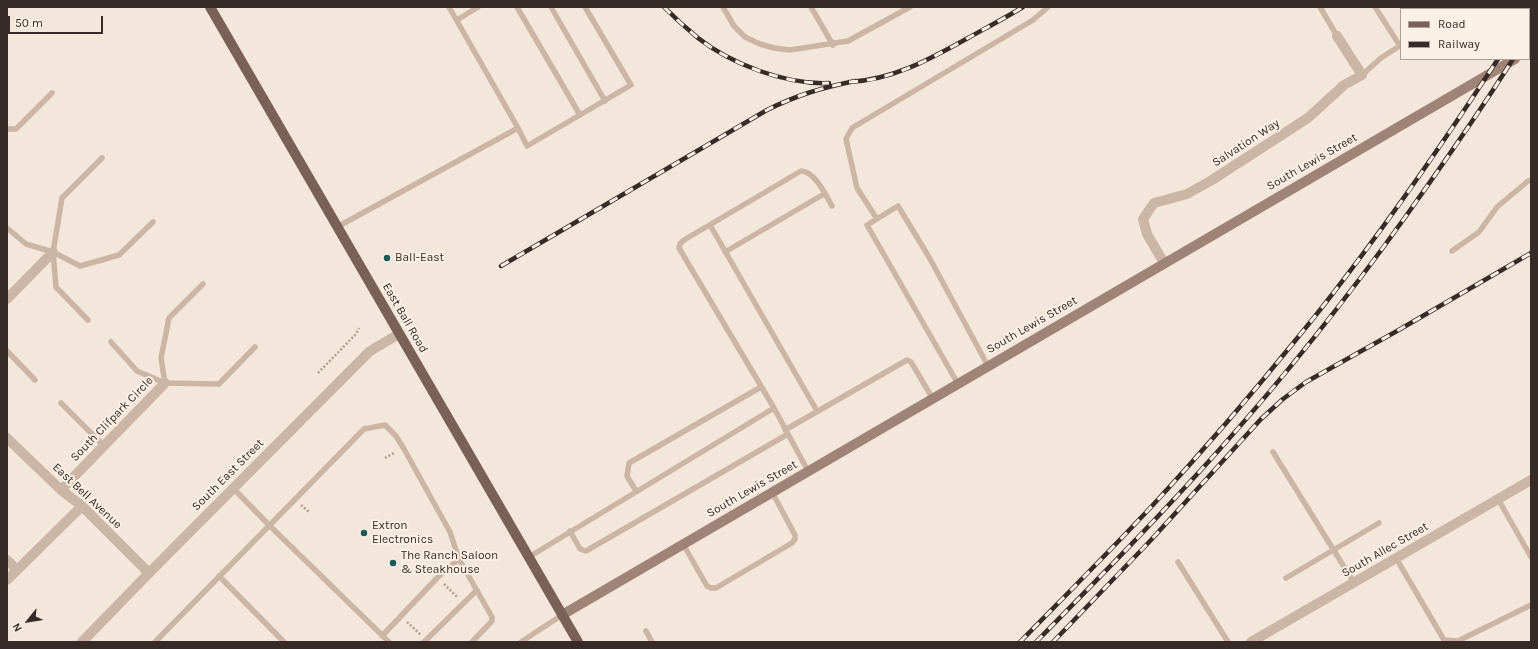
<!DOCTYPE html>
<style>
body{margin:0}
#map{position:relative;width:1538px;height:649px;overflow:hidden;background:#f3e6da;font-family:Karla,sans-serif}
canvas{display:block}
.frame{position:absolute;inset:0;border:8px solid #372b27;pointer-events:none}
.legend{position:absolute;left:1400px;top:8px;width:130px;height:52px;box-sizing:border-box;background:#faf0e6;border:1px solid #aca19a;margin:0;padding:5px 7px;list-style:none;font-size:12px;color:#372b27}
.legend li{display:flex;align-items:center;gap:8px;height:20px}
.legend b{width:20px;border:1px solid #aca19a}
.north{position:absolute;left:8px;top:601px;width:40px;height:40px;-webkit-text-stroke:3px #faf0e6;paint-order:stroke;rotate:240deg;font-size:11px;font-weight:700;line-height:16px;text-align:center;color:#372b27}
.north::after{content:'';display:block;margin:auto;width:14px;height:18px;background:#372b27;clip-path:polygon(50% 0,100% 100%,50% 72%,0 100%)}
.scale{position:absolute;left:8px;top:16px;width:95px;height:18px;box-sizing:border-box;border:2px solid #372b27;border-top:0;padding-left:5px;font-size:12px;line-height:14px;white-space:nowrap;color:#372b27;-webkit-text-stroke:3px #faf0e6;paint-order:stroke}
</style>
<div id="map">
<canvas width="1538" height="649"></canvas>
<div class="frame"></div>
<ul class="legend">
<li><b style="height:5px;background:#796157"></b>Road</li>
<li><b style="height:5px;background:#372b27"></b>Railway</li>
</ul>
<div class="north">N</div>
<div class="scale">50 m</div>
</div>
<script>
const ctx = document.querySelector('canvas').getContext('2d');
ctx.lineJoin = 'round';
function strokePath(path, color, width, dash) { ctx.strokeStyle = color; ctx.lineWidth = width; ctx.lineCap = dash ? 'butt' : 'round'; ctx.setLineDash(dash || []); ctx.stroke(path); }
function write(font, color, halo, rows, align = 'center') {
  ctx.font = font + ' Karla,sans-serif'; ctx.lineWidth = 4; ctx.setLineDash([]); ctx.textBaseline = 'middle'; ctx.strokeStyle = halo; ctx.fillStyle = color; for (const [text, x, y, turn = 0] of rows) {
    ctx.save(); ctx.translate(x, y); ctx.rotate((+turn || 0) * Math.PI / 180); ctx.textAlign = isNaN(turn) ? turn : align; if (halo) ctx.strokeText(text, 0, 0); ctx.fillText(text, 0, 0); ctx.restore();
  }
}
const path = new Path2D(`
 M318,373L356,334L359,328
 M385,458L394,453
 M301,505L309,512L310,511
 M444,584L457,597
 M407,622L421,635`);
const service = new Path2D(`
 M449,7L518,128
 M517,7L580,115
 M551,7L605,101
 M723,7L734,26L745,37L760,44L774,48L790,50L848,41L910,7
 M811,7L833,45
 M1320,7L1337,36
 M1375,7L1400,46
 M1453,9L1456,7
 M457,20L478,7
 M1362,75L1381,58L1401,45
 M7,129H16L52,93
 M877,219L857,188L846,139L852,128L1033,20L1048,7
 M710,225L817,411
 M337,227L518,128L527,146L631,85L585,7
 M7,228L26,244L53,252L80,266L119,255L153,222
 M1452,251L1479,232L1497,207L1528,181L1531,180
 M725,252L824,194
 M88,320L56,287L53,252L62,198L102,158
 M111,342L137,371L165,383L219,384L255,347
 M7,351L35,380
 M165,383L161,358L169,318L203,284
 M958,384L867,225L898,206L929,257L988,366
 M61,403L104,446
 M785,430L907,360L911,362L933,399
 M1273,452L1354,583
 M808,471L774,408L679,248L680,244L684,240L801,171C815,171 826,196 832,206
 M233,488L269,525L389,642
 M636,491L627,476L629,463L761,387
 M1498,499L1531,557
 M570,531L580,549L586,551L788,434
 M683,544L707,586L711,588H716L792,543L795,539V535L772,492
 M529,557L774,408
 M1396,558L1444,640L1458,641L1531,605
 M459,559L492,617V621L472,642
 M1178,562L1228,642
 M219,576L284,642
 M1286,578L1379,523
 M646,631L652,642
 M155,642L364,429L385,425L396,436L404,449L450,532L459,559L437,578L382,636
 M424,642L477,590
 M521,642L562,615`);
const minor = new Path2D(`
 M1164,263L1147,234L1143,219L1154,203L1187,194L1212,180L1294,127L1309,117L1344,85L1362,75L1337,36
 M7,299L53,252
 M7,438L61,490L82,506L149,573
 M61,490L165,383
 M7,560L17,570
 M7,580L82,506
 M1251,642L1531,480`);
const tertiary = new Path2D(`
 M82,642L149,573L370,351L399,334`);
const secondary = new Path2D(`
 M1529,51L1531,50
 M562,615L1515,59`);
const primary = new Path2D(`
 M210,7L578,642`);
const rail = new Path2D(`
 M664,7C675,18 686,28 698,38C731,64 786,85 829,83
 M1529,11L1531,7
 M1529,33L1531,30
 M849,82C893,80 930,59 968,38C986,28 1005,18 1023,7
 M501,266L767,110C797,95 821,88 855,81
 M1020,642C1064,597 1109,552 1152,506C1203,451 1252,394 1299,336C1371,248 1436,154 1498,59
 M1036,642C1098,579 1160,516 1219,450C1286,375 1348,297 1406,216C1443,164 1479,113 1513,59
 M1053,642L1151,540L1261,419L1283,399L1306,382L1397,331L1531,253`);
const markers = [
 [387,258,4,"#1a595a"],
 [364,533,4,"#1a595a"],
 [393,563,4,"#1a595a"]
];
const streetNames = [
 ["Salvation Way",1246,143,-33],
 ["South Lewis Street",1312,162,-30],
 ["East Ball Road",405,318,60],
 ["South Lewis Street",1032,325,-30],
 ["South Clifpark Circle",112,419,-46],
 ["South East Street",228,475,-45],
 ["South Lewis Street",752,489,-30],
 ["East Bell Avenue",87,496,43],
 ["South Allec Street",1385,550,-30]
];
const poiNames = [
 ["Ball-East",395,258],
 ["Extron",372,526],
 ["Electronics",372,540],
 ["The Ranch Saloon",401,556],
 ["& Steakhouse",401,570]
];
strokePath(path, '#b79f8f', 2.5, [2, 2]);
strokePath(service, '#cbb5a5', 5.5);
strokePath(minor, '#cbb5a5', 10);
strokePath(tertiary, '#cbb5a5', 10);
strokePath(secondary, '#9f8376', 10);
strokePath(primary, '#796157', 10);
strokePath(rail, '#372b27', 4.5);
strokePath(rail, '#faf0e6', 3, [9]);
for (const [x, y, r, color] of markers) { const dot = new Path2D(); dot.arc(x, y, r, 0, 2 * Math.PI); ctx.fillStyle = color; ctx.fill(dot); strokePath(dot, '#faf0e6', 1.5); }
write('12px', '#372b27', '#faf0e6', streetNames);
write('12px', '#372b27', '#faf0e6', poiNames, 'left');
</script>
